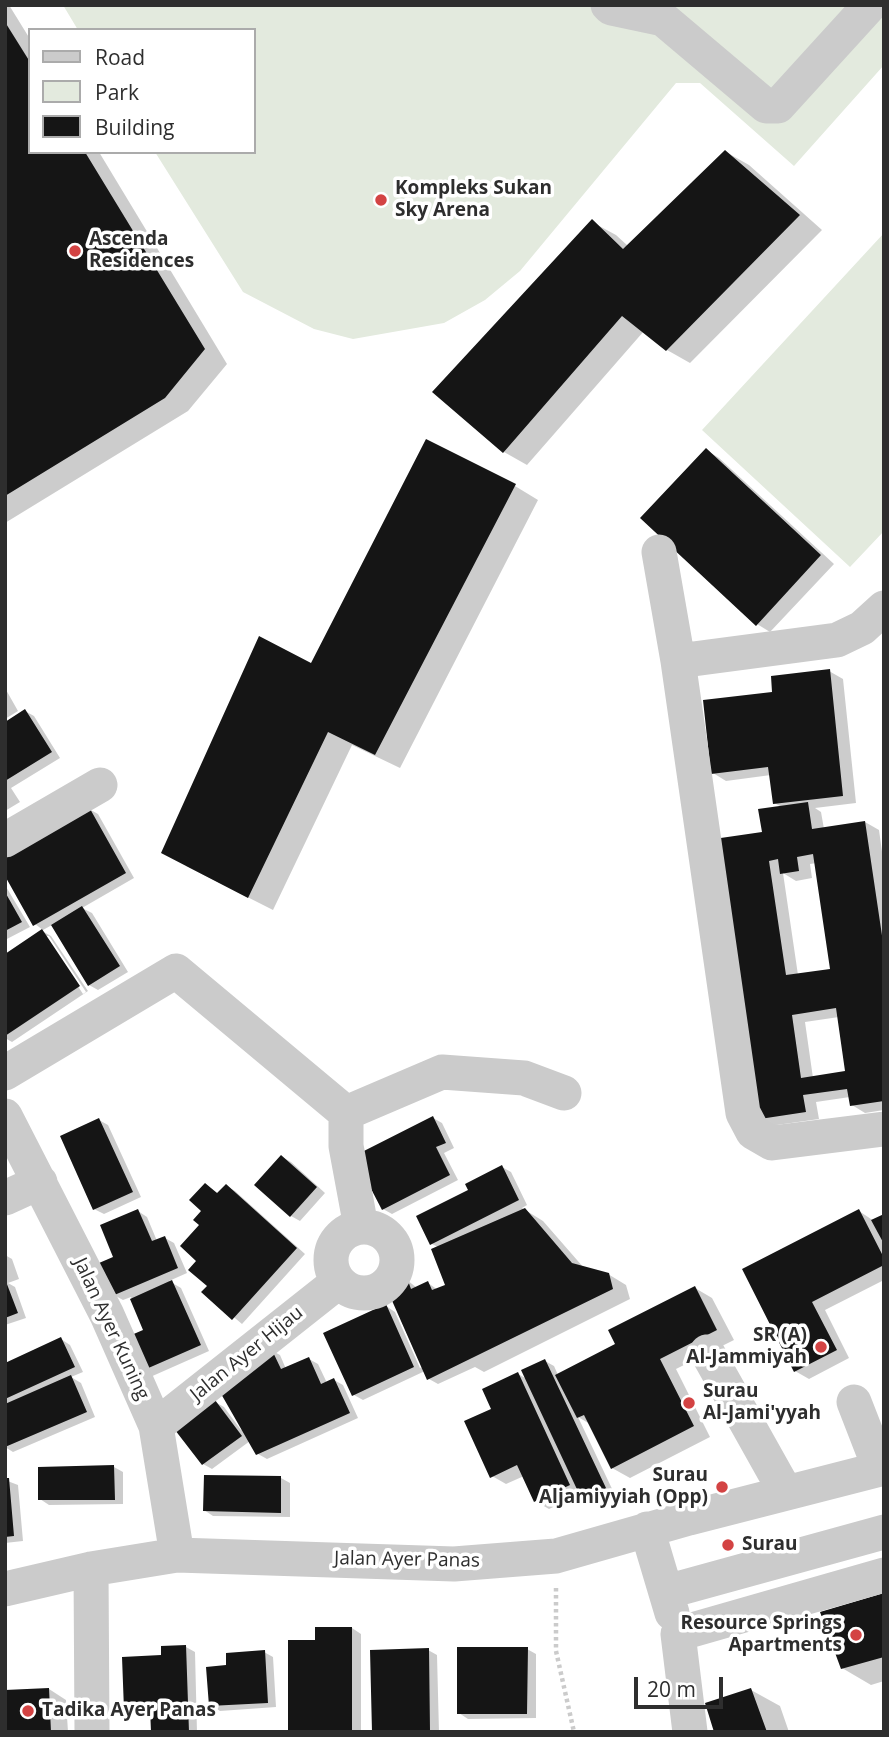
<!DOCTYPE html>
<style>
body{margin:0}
#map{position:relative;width:889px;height:1737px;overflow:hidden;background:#fff;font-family:"Open Sans",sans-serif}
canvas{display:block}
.frame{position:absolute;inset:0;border:7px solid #2e2e2e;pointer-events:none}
.legend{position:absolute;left:28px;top:28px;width:228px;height:126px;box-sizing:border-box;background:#fff;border:2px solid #ababab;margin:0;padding:9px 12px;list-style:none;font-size:21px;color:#2e2e2e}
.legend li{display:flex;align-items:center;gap:14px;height:35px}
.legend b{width:35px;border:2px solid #ababab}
.scale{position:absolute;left:634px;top:1677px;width:89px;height:32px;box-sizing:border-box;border:4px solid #2e2e2e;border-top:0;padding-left:9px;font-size:21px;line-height:24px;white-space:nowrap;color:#2e2e2e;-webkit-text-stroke:5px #fff;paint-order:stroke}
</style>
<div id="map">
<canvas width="889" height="1737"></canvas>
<div class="frame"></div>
<ul class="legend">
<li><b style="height:9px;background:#cbcbcb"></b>Road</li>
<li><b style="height:19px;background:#e3eade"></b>Park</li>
<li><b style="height:19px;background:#151515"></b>Building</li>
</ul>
<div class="scale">20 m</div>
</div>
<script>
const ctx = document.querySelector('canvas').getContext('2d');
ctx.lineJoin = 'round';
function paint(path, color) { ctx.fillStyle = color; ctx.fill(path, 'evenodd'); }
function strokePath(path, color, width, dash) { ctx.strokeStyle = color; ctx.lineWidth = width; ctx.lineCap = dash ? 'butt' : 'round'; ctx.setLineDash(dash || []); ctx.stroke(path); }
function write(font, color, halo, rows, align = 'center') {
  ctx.font = font + ' "Open Sans",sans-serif'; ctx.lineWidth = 7; ctx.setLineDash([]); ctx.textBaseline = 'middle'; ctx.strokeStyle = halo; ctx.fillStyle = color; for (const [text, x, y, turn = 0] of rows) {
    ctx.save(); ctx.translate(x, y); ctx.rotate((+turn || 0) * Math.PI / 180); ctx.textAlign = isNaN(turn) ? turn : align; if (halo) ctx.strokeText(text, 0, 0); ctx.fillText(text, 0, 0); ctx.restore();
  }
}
const green = new Path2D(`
 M63,5H884V65L794,166L700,83H676L520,271L485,300L444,323L353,339L314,329L243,292L155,152H254V30H78Z
 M884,233V531L850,567L702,430Z`);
const shadow = new Path2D(`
 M5,5H9L30,39V152H99L227,364L188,411L5,523Z
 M726,152L749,165L822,230L690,363L667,350L644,331L527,465L504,452L592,222L616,235L628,246Z
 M706,450L719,458L834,564L770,632L757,624Z
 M515,486L538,500L400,768L352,745L273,910L186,866L312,665Z
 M829,671L843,679L856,803L815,808L821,812L824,829L865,822L879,830L884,866V1110L865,1113L852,1105L850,1097L816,1102L819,1119L756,1128L764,833L782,807L774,803L771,775L726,781L713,773L774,694ZM817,863L832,970L798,975L783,873L796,881L812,878L810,864ZM839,1017L847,1073L813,1078L805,1022Z
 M5,688L18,711L5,719Z
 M25,711L34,716L60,758L11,788L20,802L5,811V724Z
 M89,809L98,814L134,878L82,908L92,913L128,972L98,990L89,985L52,925L43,930L35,924Z
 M5,885L30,927L5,940Z
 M42,931L51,936L88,991L12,1042L5,1038V956ZM45,936H49L86,992L83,994Z
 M433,1118L442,1123L454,1148L444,1153L458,1180L392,1214L383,1209Z
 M99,1120L108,1125L141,1197L104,1214L94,1209Z
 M282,1157L291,1162L325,1193L300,1221L291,1216L257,1185Z
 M502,1167L511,1172L527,1205L522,1208L543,1221L584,1268L608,1274L626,1285L630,1299L484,1372L475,1367L438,1384L429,1379L425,1371L363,1400L354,1395L386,1306L395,1312L420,1368L423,1367L407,1280L417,1288L428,1283L438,1290L448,1286L438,1247L432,1244L471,1191Z
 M205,1185L219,1194L226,1186L235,1191L305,1254L242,1324L204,1292L209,1286L198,1261Z
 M138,1211L147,1217L157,1241L165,1238L174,1243L187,1273L169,1281L181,1288L209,1351L148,1378L146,1331L131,1297L123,1300L114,1295L116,1258Z
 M859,1211L874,1221L884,1216V1280L825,1310L849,1358L809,1379L795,1371L744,1269Z
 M5,1255L12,1259L19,1279L8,1283L15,1287L26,1318L5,1325Z
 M695,1288L712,1298L734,1340L676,1369L710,1437L630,1478L612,1468L590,1424L578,1417L614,1493L592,1504L583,1498L581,1494L549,1509L535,1501L524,1476L506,1484L492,1476L494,1410L518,1374L527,1379L545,1361L554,1366L558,1375L617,1344Z
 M61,1339L70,1345L83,1372L71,1377L81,1383L95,1417L13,1452L5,1447V1365Z
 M271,1350L280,1355L286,1369L309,1359L318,1364L327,1383L334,1380L343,1385L358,1418L267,1459L258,1454L250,1441L212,1469L203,1464L215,1402L224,1407L241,1430L243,1429Z
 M114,1467L123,1472V1504L49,1505L40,1499Z
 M281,1478L290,1483V1517L213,1516L204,1510Z
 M5,1480L18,1485L23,1541L5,1543Z
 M884,1594V1681L871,1685L842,1668Z
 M352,1628L361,1634V1732H290Z
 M186,1647L195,1652L197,1732H153L152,1713L135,1714L126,1708L163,1657Z
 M527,1649L536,1654V1718L468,1719L459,1713Z
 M428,1650L437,1655L439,1732H374Z
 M264,1652L273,1657L276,1707L220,1711L210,1705L228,1667Z
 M49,1689L66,1700L68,1732H5Z
 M751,1690L780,1706L789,1732H716Z`);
const building = new Path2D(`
 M5,22L30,62V152H85L205,349L165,398L5,496Z
 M725,150L800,215L666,351L622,316L503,453L432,392L592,219L623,249Z
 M426,439L516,484L375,755L328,732L248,898L161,853L259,636L311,663Z
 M706,448L821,555L756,626L640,518Z
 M830,669L843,796L773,804L768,767L711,774L703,700L772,692L771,676Z
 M25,709L52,752L5,781V722Z
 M808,802L812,829L865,821L884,949V1101L850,1106L847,1089L803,1095L806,1112L740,1122L700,841L762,832L758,809ZM813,854L830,969L786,975L769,861L778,859L780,874L799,871L797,857ZM836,1008L845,1071L801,1078L792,1015Z
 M89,807L126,873L33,926L5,876V855Z
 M5,892L22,922L5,931Z
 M82,906L120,966L88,986L51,925Z
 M42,929L80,986L5,1036V954Z
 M433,1116L446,1143L436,1147L450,1175L382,1210L354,1156Z
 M99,1118L133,1192L93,1210L60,1136Z
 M281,1155L317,1187L290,1217L254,1185Z
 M502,1165L519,1200L430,1245L416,1216L468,1190L465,1184Z
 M205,1183L217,1193L226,1184L297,1248L232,1320L201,1292L207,1286L188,1270L196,1261L180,1246L199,1225L193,1220L201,1211L189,1200Z
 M525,1208L572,1263L609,1273L613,1289L427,1380L386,1287L407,1278L411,1289L428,1281L432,1290L445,1285L431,1249Z
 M138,1209L152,1241L165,1236L178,1268L112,1296L99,1263L113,1257L100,1225Z
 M859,1209L884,1258V1265L812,1302L837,1350L794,1372L742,1269Z
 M884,1214V1244L871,1220Z
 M5,1279L18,1313L5,1318Z
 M172,1280L201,1345L137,1373L122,1339L143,1330L130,1299Z
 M695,1286L717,1330L660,1359L694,1426L611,1469L584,1415L577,1418L555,1375L615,1344L608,1330Z
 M386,1304L414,1367L352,1396L323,1333Z
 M61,1337L75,1367L5,1399V1363Z
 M271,1348L281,1369L309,1357L321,1384L334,1378L350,1413L256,1455L216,1385Z
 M545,1359L606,1488L582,1500L521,1370Z
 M518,1372L570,1485L534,1502L517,1465L490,1478L464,1421L491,1409L482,1389Z
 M71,1375L87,1412L5,1447V1404Z
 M215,1400L242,1436L202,1465L175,1430Z
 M114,1465L115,1500H38V1467Z
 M204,1475L281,1476V1513L203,1511Z
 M5,1478H9L14,1536L5,1537Z
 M884,1593V1657L841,1669L820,1612Z
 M315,1627H352V1732H288V1640H315Z
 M186,1645L189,1732H151L150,1708L124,1710L122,1657L161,1655V1646Z
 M457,1647H528L527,1714H457Z
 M429,1648L430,1731L372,1732L370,1650Z
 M265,1650L268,1703L209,1706L206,1667L226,1665V1653Z
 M49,1688L51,1732H5V1690Z
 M751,1688L767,1732H714L705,1703Z`);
const path = new Path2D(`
 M556,1588V1651L574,1732`);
const minor = new Path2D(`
 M608,5L611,8L663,19L766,106H778L870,5
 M659,552L678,661L743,1113L753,1132L772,1143L884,1129
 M678,661L837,640L862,628L884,608
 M5,840L100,785
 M5,1073L176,971L346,1113
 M5,1116L107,1315L156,1426L177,1555
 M5,1198L40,1182
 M331 1260a33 33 0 1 1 66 0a33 33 0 1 1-66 0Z
 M361,1227L346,1146V1113L442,1072L524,1078L564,1093
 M707,1352L786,1493
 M854,1402L880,1469
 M156,1426L338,1282
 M647,1529L672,1613
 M91,1569L92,1732
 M5,1589L91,1569L177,1555L454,1564L556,1556L689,1518L884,1468
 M666,1592L884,1532
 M690,1732L678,1634L884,1575`);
const markers = [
 [381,200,7,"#d34343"],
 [75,251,7,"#d34343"],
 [821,1347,7,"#d34343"],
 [689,1403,7,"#d34343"],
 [722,1487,7,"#d34343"],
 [728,1545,7,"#d34343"],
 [856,1635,7,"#d34343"],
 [28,1711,7,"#d34343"]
];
const poiNames = [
 ["Kompleks Sukan",395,189],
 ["Sky Arena",395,211],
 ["Ascenda",89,240],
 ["Residences",89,262],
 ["SR (A)",807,1336,"right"],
 ["Al-Jammiyah",807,1358,"right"],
 ["Surau",703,1392],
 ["Al-Jami'yyah",703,1414],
 ["Surau",708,1476,"right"],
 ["Aljamiyyiah (Opp)",708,1498,"right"],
 ["Surau",742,1545],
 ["Resource Springs",842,1624,"right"],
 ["Apartments",842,1646,"right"],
 ["Tadika Ayer Panas",42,1711]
];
const streetNames = [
 ["Jalan Ayer Kuning",111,1329,65],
 ["Jalan Ayer Hijau",247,1354,-39],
 ["Jalan Ayer Panas",407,1560,1]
];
paint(green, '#e3eade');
paint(shadow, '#0003');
paint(building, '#151515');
strokePath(path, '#cbcbcb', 4.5, [3.5, 3.5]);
strokePath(minor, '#cbcbcb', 35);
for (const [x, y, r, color] of markers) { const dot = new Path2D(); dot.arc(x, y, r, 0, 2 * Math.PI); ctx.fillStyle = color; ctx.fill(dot); strokePath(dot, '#fff', 2.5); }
write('bold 19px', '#2e2e2e', '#fff', poiNames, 'left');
write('19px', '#2e2e2e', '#fff', streetNames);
</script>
